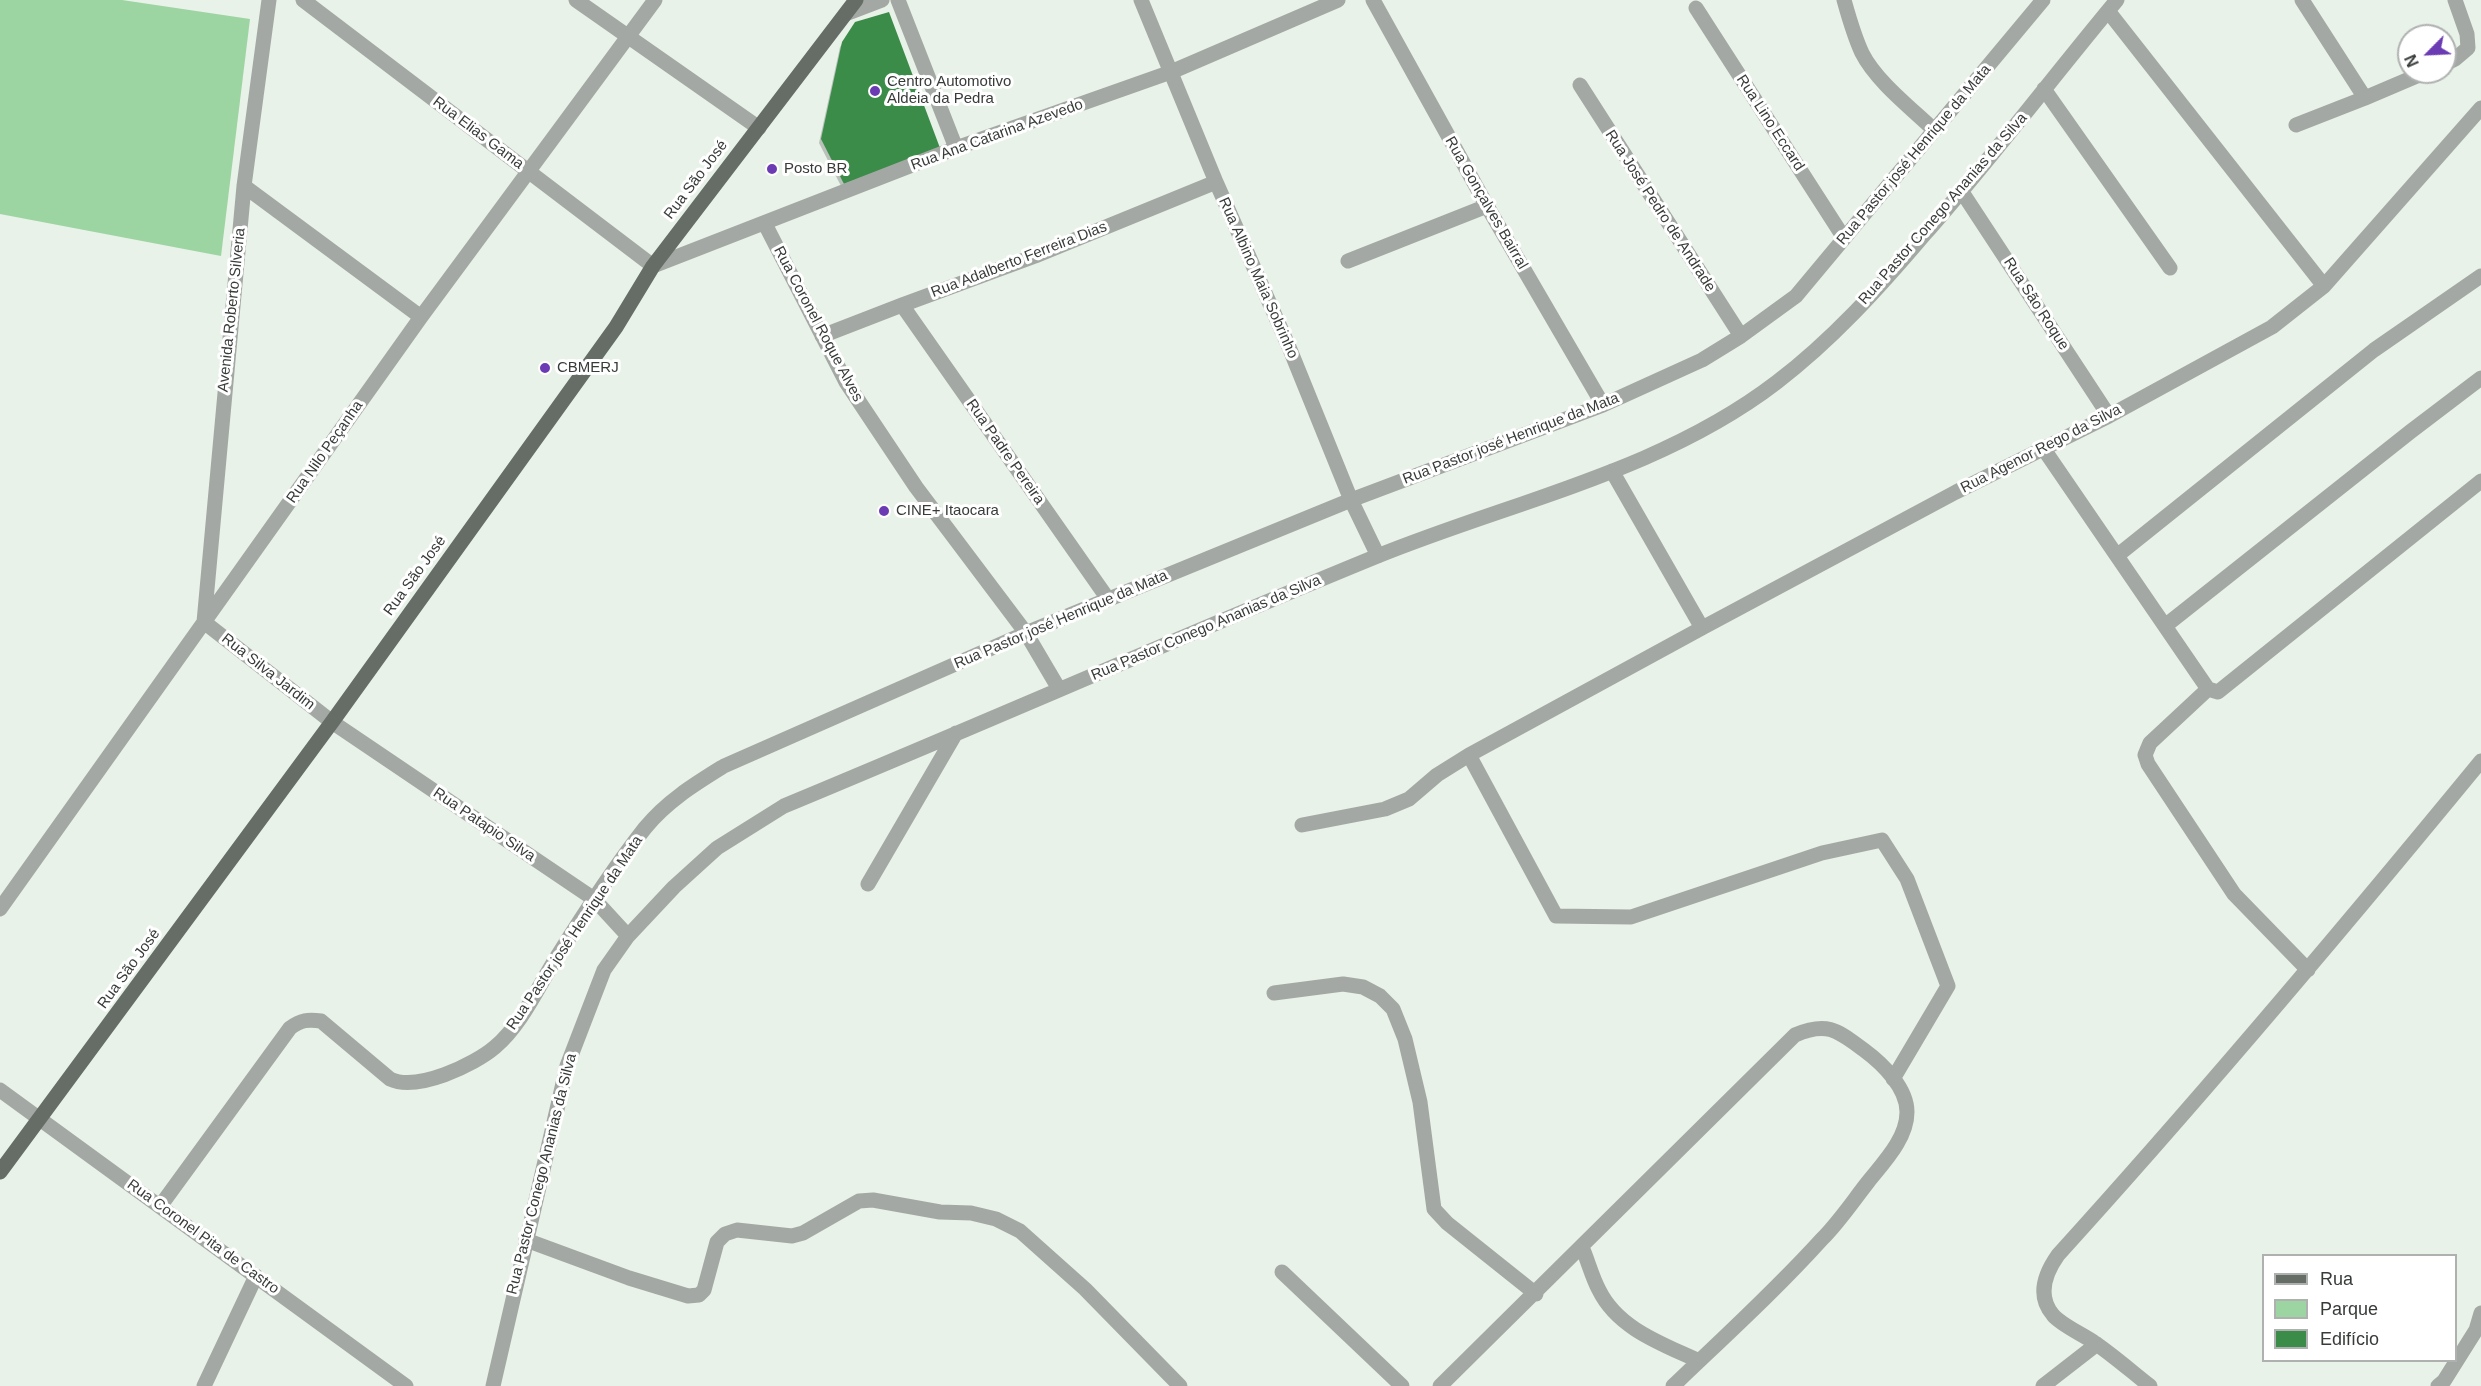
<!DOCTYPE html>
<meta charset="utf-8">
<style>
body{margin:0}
#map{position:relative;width:2481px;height:1386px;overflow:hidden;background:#e8f2e9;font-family:Arial,sans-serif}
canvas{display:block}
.legend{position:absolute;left:2262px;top:1254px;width:195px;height:108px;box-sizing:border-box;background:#fff;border:2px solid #afb1b0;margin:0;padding:8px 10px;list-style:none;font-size:18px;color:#383c39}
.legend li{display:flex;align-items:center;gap:12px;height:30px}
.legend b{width:30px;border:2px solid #afb1b0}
.north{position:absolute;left:2397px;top:24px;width:60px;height:60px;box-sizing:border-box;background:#fff;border:2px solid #afb1b0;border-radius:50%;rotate:246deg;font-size:16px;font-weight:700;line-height:24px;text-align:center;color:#383c39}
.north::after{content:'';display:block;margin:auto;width:21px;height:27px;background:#6a3bb2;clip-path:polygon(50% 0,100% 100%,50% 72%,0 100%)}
</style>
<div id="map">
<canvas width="2481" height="1386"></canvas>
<ul class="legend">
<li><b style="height:8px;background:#666d66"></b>Rua</li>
<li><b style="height:16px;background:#9cd5a1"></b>Parque</li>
<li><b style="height:16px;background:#3b8c48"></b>Edifício</li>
</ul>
<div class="north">N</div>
</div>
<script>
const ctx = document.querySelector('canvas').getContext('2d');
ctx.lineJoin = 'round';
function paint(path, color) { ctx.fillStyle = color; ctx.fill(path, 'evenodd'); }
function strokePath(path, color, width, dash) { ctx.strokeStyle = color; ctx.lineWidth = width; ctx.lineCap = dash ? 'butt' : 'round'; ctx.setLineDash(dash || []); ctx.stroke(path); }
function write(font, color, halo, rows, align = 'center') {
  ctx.font = font + ' Arial,sans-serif'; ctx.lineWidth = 6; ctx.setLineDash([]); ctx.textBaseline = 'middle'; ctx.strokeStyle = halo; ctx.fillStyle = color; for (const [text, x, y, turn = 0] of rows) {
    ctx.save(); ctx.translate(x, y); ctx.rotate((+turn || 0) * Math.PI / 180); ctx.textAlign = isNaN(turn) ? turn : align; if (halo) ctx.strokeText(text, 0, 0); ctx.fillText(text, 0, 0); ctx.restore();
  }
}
const green = new Path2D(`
 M0,0H122L250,19L221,256L0,214Z`);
const shadow = new Path2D(`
 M853,27L938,148L841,186L819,143L840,47Z`);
const building = new Path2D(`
 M889,12L940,148L844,184L821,139L842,42L855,22Z`);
const minor = new Path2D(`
 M269,0L244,186L204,622L332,722L594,899L628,936
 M303,0L653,266L956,148L1171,72L1338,0
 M576,0L759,128
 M898,0L956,148
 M1141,0L1216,182L1289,347L1351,500L1378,556
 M1373,0L1487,206L1603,405
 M1844,0C1849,18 1854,36 1862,53C1876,81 1911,108 1934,130
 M2302,0L2365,98L2426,72
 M1696,8L1844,238
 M2108,11L2324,286
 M848,13L882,0
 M2445,64L2455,59L2468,48L2467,34L2455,0
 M1580,85L1741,336
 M2044,89L2170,268
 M2296,125L2365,98
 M244,186L421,317
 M1962,192L2109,416
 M765,224L846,382L916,487L1026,633L1059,689
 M1348,261L1487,206
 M902,305L1108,599
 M822,336L902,305L1035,256L1216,182
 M2043,448L2208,689L2218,692L2481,481
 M1612,471L1702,628L1956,492L2109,416L2272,327L2324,286L2481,108
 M2118,555L2374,350L2481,276
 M2165,626L2410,432L2481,378
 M2208,689L2150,743L2145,755L2148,764L2234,894L2308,970
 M1469,755L1556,916L1631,917L1822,853L1882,840L1907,879L1948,986L1893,1079
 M1302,825L1385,809L1409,799L1437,775L1469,755L1702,628
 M868,884L956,733
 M0,909L421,317L655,0
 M1274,993L1343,984L1363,987L1380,996L1393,1009L1405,1039L1420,1102L1434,1209L1447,1223L1536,1294
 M0,1090L406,1386
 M161,1205L290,1028C301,1020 308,1019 321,1021L390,1079C417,1092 474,1065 495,1047C521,1025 537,989 555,960C583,915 612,870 645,828C667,801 695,784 724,766L1026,633L1351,500L1603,405L1702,360L1741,336L1796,296L2043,0
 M526,1240L629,1278L688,1296L699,1295L704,1290L717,1242L725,1234L737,1230L792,1236L803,1233L859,1201L873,1200L940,1212L971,1213L996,1219L1020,1231L1085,1289L1180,1386
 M1582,1247C1588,1261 1592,1277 1599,1290C1618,1329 1663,1344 1699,1361
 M1282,1272L1402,1386
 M204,1386L256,1276
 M493,1386L567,1066L604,970L628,936L674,887L717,848L784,806C982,724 1177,638 1375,557C1509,502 1660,472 1777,382C1832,340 1879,288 1924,235C1991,159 2052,78 2117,0
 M1440,1386L1795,1035C1828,1021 1838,1031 1864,1050C1883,1064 1907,1088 1907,1112C1907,1139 1883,1163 1868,1182C1853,1201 1839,1222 1822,1239C1776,1290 1723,1338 1673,1386
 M2043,1386L2097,1344
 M2150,1386C2132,1372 2114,1356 2095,1343C2084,1335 2061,1325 2053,1315C2036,1295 2046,1272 2058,1255C2204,1094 2343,929 2481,761
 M2438,1386L2444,1381L2476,1330L2481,1313`);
const primary = new Path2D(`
 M0,1172L332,722L616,327L653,266L856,0`);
const markers = [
 [875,91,6,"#6a3bb2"],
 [772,169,6,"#6a3bb2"],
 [545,368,6,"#6a3bb2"],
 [884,511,6,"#6a3bb2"]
];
const poiNames = [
 ["Centro Automotivo",887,82],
 ["Aldeia da Pedra",887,99],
 ["Posto BR",784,169],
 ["CBMERJ",557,368],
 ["CINE+ Itaocara",896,511]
];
const streetNames = [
 ["Rua Lino Eccard",1770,123,57],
 ["Rua Elias Gama",478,133,37],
 ["Rua Ana Catarina Azevedo",997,135,-20],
 ["Rua Pastor josé Henrique da Mata",1914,155,-50],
 ["Rua São José",696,180,-53],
 ["Rua Gonçalves Bairral",1486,203,60],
 ["Rua Pastor Conego Ananias da Silva",1943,209,-49],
 ["Rua José Pedro de Andrade",1660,211,57],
 ["Rua Adalberto Ferreira Dias",1019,260,-21],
 ["Rua Albino Maia Sobrinho",1258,278,66],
 ["Rua São Roque",2036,304,57],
 ["Avenida Roberto Silveria",232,310,-84],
 ["Rua Coronel Roque Alves",818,324,62],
 ["Rua Pastor josé Henrique da Mata",1511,439,-21],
 ["Rua Agenor Rego da Silva",2041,449,-27],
 ["Rua Nilo Peçanha",325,452,-55],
 ["Rua Padre Pereira",1005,452,55],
 ["Rua São José",415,576,-54],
 ["Rua Pastor josé Henrique da Mata",1061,620,-23],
 ["Rua Pastor Conego Ananias da Silva",1206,628,-23],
 ["Rua Silva Jardim",268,672,38],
 ["Rua Patapio Silva",484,825,34],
 ["Rua Pastor josé Henrique da Mata",575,933,-56],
 ["Rua São José",129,969,-54],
 ["Rua Pastor Conego Ananias da Silva",542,1174,-76],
 ["Rua Coronel Pita de Castro",203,1237,36]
];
paint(green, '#9cd5a1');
paint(shadow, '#0003');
paint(building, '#3b8c48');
strokePath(minor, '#a4a8a4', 15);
strokePath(primary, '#666d66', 15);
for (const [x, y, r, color] of markers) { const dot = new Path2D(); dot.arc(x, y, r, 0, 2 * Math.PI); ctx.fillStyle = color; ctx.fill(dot); strokePath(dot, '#fff', 2); }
write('15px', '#383c39', '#fff', poiNames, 'left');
write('15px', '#383c39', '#fff', streetNames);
</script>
